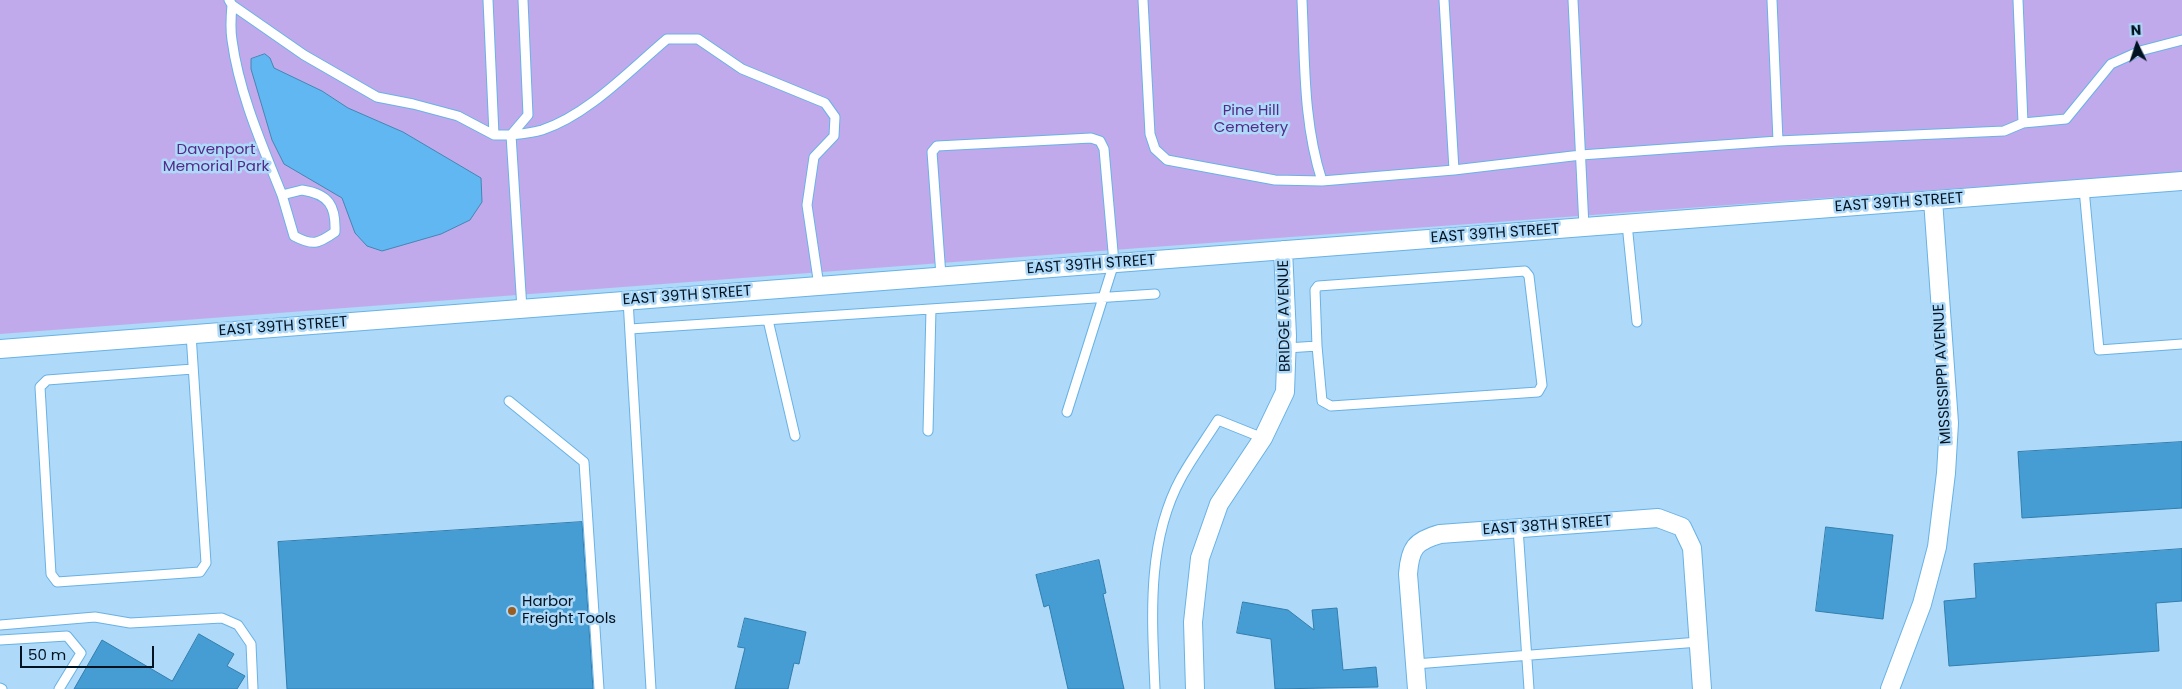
<!DOCTYPE html>
<style>
body{margin:0}
#map{position:relative;width:2182px;height:689px;overflow:hidden;background:#aed9f8;font-family:Poppins,sans-serif}
canvas{display:block}
.north{position:absolute;left:2112px;top:20px;width:50px;height:50px;-webkit-text-stroke:4px #aed9f8;paint-order:stroke;rotate:356deg;font-size:14px;font-weight:700;line-height:20px;text-align:center;color:#001322}
.north::after{content:'';display:block;margin:auto;width:18px;height:22px;background:#001322;clip-path:polygon(50% 0,100% 100%,50% 72%,0 100%)}
.scale{position:absolute;left:20px;top:646px;width:134px;height:22px;box-sizing:border-box;border:2px solid #001322;border-top:0;padding-left:6px;font-size:15px;line-height:18px;white-space:nowrap;color:#001322;-webkit-text-stroke:4px #aed9f8;paint-order:stroke}
</style>
<div id="map">
<canvas width="2182" height="689"></canvas>
<div class="north">N</div>
<div class="scale">50 m</div>
</div>
<script>
const ctx = document.querySelector('canvas').getContext('2d');
ctx.lineJoin = 'round';
function paint(path, color) { ctx.fillStyle = color; ctx.fill(path, 'evenodd'); }
function strokePath(path, color, width, dash) { ctx.strokeStyle = color; ctx.lineWidth = width; ctx.lineCap = dash ? 'butt' : 'round'; ctx.setLineDash(dash || []); ctx.stroke(path); }
function write(font, color, halo, rows, align = 'center') {
  ctx.font = font + ' Poppins,sans-serif'; ctx.lineWidth = 5; ctx.setLineDash([]); ctx.textBaseline = 'middle'; ctx.strokeStyle = halo; ctx.fillStyle = color; for (const [text, x, y, turn = 0] of rows) {
    ctx.save(); ctx.translate(x, y); ctx.rotate((+turn || 0) * Math.PI / 180); ctx.textAlign = isNaN(turn) ? turn : align; if (halo) ctx.strokeText(text, 0, 0); ctx.fillText(text, 0, 0); ctx.restore();
  }
}
const green = new Path2D(`
 M0,0H2182V172L1140,248L0,334Z`);
const water = new Path2D(`
 M265,54L270,58L274,68L322,91L348,108L403,132L481,178L482,202L470,220L441,234L382,251L367,246L355,233L342,198L284,164L272,140L251,69V59Z`);
const building = new Path2D(`
 M2182,442V508L2022,518L2018,452Z
 M582,522L593,689H287L278,542Z
 M1826,527L1893,535L1883,619L1816,611Z
 M2182,549V601L2156,603L2159,651L1949,666L1944,601L1976,598L1974,564Z
 M1099,560L1106,593L1103,594L1124,689H1068L1049,605L1044,607L1036,575Z
 M1243,602L1288,610L1314,630L1312,610L1337,608L1343,670L1376,667L1378,687L1275,689L1271,639L1237,633Z
 M745,618L806,632L799,664L794,663L788,689H735L745,648L738,647Z
 M199,634L234,654L227,666L245,676L237,689H74L102,640L172,681Z`);
const lane = new Path2D(`
 M229,0L232,5L304,55L377,97L413,104L458,116L494,135H511L528,115L523,0
 M488,0L494,135
 M1143,0L1150,134L1155,149L1167,160L1275,180L1322,181L1454,170L1581,155L1778,141L2004,131L2023,123L2018,0
 M1302,0C1305,62 1303,122 1322,181
 M1444,0L1454,170
 M1573,0L1584,227
 M1772,0L1778,141
 M232,5C231,16 230,28 232,40C239,93 262,145 282,195
 M2023,123L2066,119L2111,64L2140,51L2182,40
 M2084,189L2099,350L2182,344
 M302,190C329,194 336,206 335,232C318,244 313,246 294,236L282,195Z
 M1627,224L1637,322
 M1525,271L1529,276L1542,385L1538,392L1331,406L1322,401L1317,346L1315,290L1318,286Z
 M941,276L932,152L937,146L1091,138L1100,141L1104,149L1114,263L1067,412
 M628,300L651,689
 M522,309L511,135C521,134 532,133 542,130C588,115 630,70 667,39H698L742,69L825,103L835,117L834,136L814,157L807,205L819,286
 M768,320L795,436
 M630,329L1155,294
 M191,334L206,563L200,572L57,582L51,574L40,387L47,380L193,369
 M1287,348L1317,346
 M509,401L584,462L599,689
 M928,431L931,309
 M1518,528L1529,689
 M0,625L95,617L130,623L222,618L238,625L251,644L253,689
 M0,640L67,636L81,653L59,689
 M1415,664L1699,642
 M0,688L2,689
 M1155,689C1152,619 1146,542 1181,478C1192,458 1206,439 1218,420L1263,438`);
const street = new Path2D(`
 M0,349L2182,181
 M1195,689L1193,622L1200,558L1219,504L1263,438L1285,392L1287,336L1283,250
 M1417,689L1408,574C1410,548 1415,541 1440,534L1658,518L1682,527L1692,548L1702,689
 M1890,689L1922,604L1937,547L1946,473L1949,423L1933,200`);
const markers = [
 [512,611,5,"#9a5d22"]
];
const parkNames = [
 ["Pine Hill",1251,111],
 ["Cemetery",1251,128],
 ["Davenport",216,150],
 ["Memorial Park",216,167]
];
const streetNames = [
 ["EAST 39TH STREET",1899,203,-4],
 ["EAST 39TH STREET",1495,234,-4],
 ["EAST 39TH STREET",1091,265,-4],
 ["EAST 39TH STREET",687,296,-4],
 ["BRIDGE AVENUE",1285,316,-91],
 ["EAST 39TH STREET",283,327,-4],
 ["MISSISSIPPI AVENUE",1943,374,-93],
 ["EAST 38TH STREET",1547,526,-4]
];
const poiNames = [
 ["Harbor",522,602],
 ["Freight Tools",522,619]
];
paint(green, '#c1aaec');
paint(water, '#61b7f1');
strokePath(water, '#4486b3', 1);
paint(building, '#459dd4');
strokePath(building, '#327eae', 1);
strokePath(lane, '#68b2e5', 11);
strokePath(street, '#68b2e5', 20);
strokePath(lane, '#fff', 9);
strokePath(street, '#fff', 18);
for (const [x, y, r, color] of markers) { const dot = new Path2D(); dot.arc(x, y, r, 0, 2 * Math.PI); ctx.fillStyle = color; ctx.fill(dot); strokePath(dot, '#aed9f8', 2); }
write('15px', '#542b88', '#aed9f8', parkNames);
write('15px', '#001322', '#aed9f8', streetNames);
write('15px', '#001322', '#aed9f8', poiNames, 'left');
</script>
